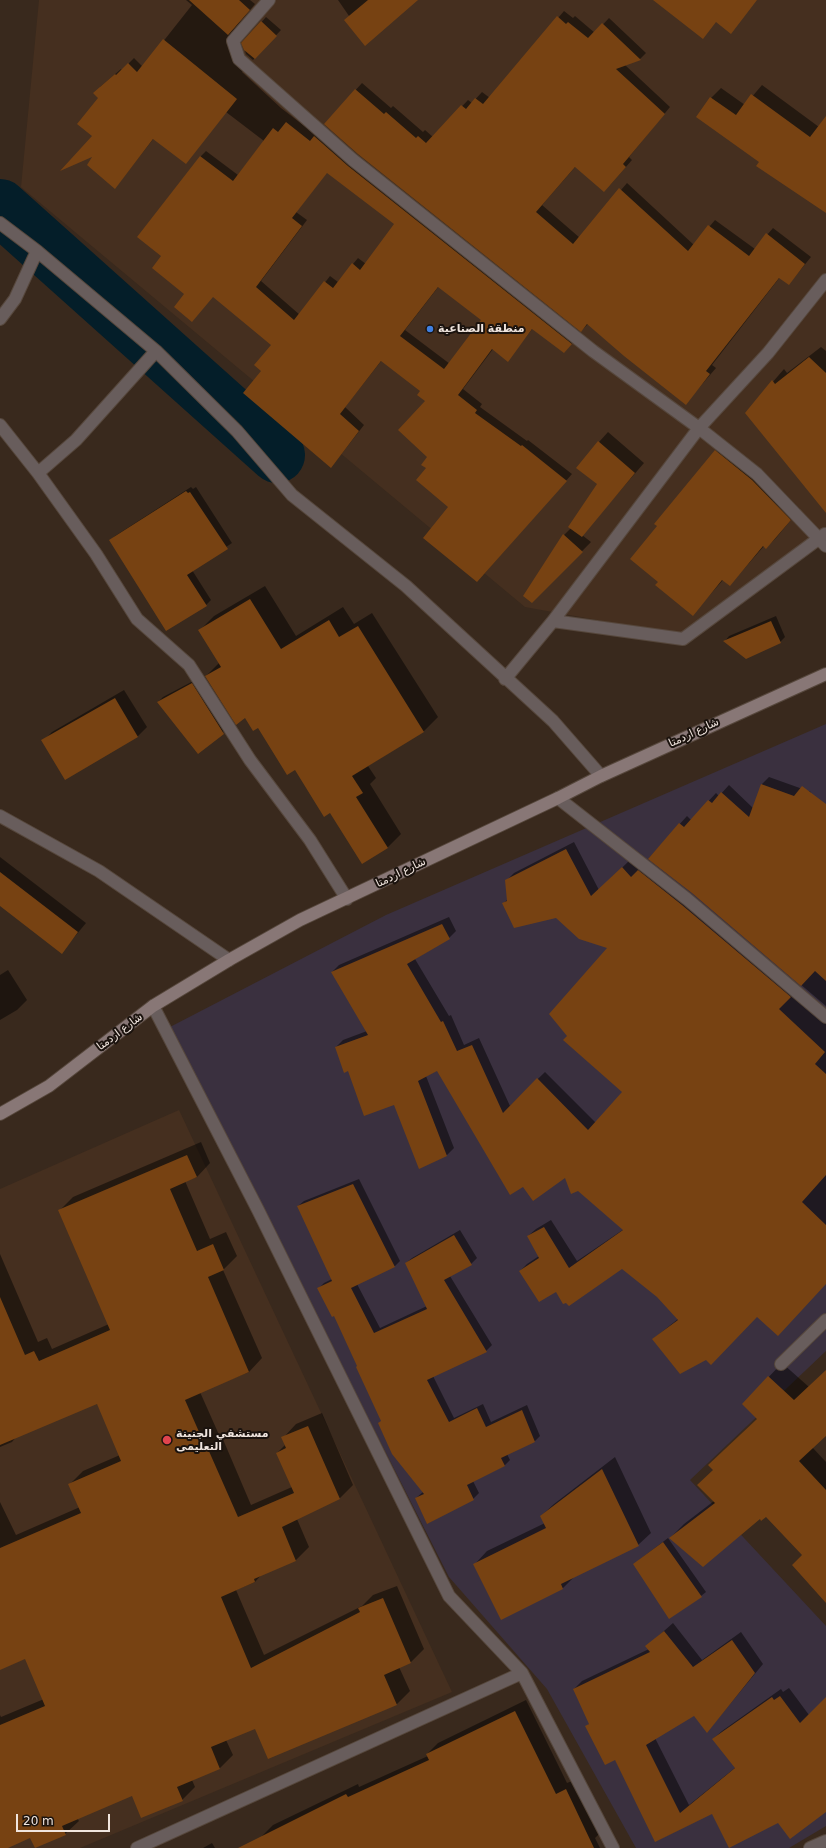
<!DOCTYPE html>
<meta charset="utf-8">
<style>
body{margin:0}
#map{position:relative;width:826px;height:1848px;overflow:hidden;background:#39291d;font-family:"DejaVu Sans",sans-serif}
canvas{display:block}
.scale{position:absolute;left:16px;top:1814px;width:94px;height:18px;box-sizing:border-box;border:2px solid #f0e5de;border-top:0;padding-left:5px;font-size:12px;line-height:14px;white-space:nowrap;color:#f0e5de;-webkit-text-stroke:3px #1b130e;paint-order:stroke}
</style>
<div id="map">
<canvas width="826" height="1848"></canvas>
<div class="scale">20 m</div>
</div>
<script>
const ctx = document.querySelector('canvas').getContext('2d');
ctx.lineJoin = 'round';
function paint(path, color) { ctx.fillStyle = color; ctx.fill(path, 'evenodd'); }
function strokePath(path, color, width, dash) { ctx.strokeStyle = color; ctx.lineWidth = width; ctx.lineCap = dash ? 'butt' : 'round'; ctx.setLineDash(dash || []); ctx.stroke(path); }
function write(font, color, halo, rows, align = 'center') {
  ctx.font = font + ' "DejaVu Sans",Cairo,sans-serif'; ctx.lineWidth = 4; ctx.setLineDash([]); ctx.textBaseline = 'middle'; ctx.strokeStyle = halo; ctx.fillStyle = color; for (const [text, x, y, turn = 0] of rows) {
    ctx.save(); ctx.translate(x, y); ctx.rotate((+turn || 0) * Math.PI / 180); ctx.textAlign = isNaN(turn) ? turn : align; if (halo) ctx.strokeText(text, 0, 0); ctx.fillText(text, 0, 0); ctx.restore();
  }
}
const commercial = new Path2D(`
 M826,724V1351L690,1480L826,1626V1826L789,1848H636L547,1689L449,1577L170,1027L386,915Z`);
const built = new Path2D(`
 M39,0H826V541L680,635L525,607L21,187Z
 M179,1110L452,1692L80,1848H0V1189Z`);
const shadow = new Path2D(`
 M186,0H250L255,4L231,33L237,56L248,66L242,72L281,108L316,135L320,131L577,338L564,352L533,328L508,360L493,349L463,389L482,404L480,407L527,441L528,440L572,474L483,575L450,507L427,468V401L421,391L382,360L345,407L364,425L336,461L263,371L272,344L213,296L186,294L162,256L200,157L206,151L238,175L264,141L226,112L186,163L154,138L115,188L95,155L93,136L100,87L121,69L122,70L134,58L143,67L192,5ZM327,172L396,224L366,264L358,258L338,282L330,276L300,315L261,281L307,220L296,212ZM439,286L483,320L450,364L405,330Z
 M338,0H394L367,42Z
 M564,11L573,18L575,16L595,33L609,18L646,53L640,59L625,65L670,107L629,157L632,160L610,185L576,166L542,205L580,238L627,183L694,245L715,220L755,249L773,228L811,257L789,284L780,277L712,365L716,368L686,403L588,324L581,331L325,124L362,83L391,108L393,106L423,132L425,130L433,137L468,100L472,103L482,92L490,98Z
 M266,17L281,30L253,60L246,54L243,43Z
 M762,85L819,127L826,118V212L760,162L711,98L721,88L745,105Z
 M821,347L826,351V511L746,413L784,369L787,373Z
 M608,432L644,463L582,535L591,542L532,602L564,535L571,528L598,484L599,442Z
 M725,441L762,470L800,509L776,538L766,548L764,546L730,585L723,580L693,614L659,582L658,526L715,451Z
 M191,487L193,489L196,487L232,543L192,570L211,600L206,605L110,541L115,536Z
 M265,586L296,636L343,607L354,624L372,613L438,717L424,731L368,766L376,778L370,784L401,834L387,848L331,811L259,726L246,716L206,676L219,663L200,630L214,616Z
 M776,616L785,637L780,642L725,641L729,636Z
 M197,679L228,728L198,752L158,702L163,697Z
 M124,690L147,727L138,736L65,779L43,741L52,732Z
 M769,777L811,792L801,804L826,810V1006L692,892L649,858L687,816L691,820L716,793L719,796L729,785L753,808L762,784Z
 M574,842L599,890L630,860L639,870L645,863L826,1014V1283L757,1316L706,1359L653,1339L678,1319L658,1296L622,1268L557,1290L520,1271L527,1264L539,1256L528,1236L536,1229L551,1220L577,1261L624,1229L565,1177L438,1070L426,1076L454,1148L447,1155L420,1167L395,1104L349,1070L336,1047L343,1040L367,1031L332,972L339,965L449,917L456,931L449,938L415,959L449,1016L451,1015L464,1045L479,1038L510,1106L545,1072L596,1123L623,1092L568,1036L609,948L557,917L503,904L508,899L506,881L514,873Z
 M0,857L86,923L62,952L0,904Z
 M8,970L27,1000L17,1010L0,1020V975Z
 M201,1142L210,1163L197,1177L185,1181L210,1239L226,1232L237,1256L223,1270L262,1358L249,1372L200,1392L220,1437H222L251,1505L292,1487L277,1453L285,1445L283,1438L296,1424L322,1413L353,1485L340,1498L297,1519L309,1547L296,1560L262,1574L255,1582L236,1590L264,1655L362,1606L373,1595L397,1586L424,1649L411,1662L399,1667L410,1691L397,1704L255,1727L226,1740L233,1755L220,1768L192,1780L195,1787L182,1800L132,1795L77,1818L79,1821L65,1834L31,1837L5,1848H0V1715L1,1717L44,1699L26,1658L0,1669V1502L16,1535L80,1507L70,1484L83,1471L120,1455L97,1403L16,1437L12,1442L0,1447V1254L38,1342L47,1338L52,1349L109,1324L60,1210L73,1197Z
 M359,1179L400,1261L395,1266L357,1284L380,1328L427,1306L406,1263L412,1258L460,1230L477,1258L471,1264L450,1276L492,1345L486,1351L433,1376L454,1418L483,1404L491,1422L527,1405L540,1436L535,1441L507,1454L510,1460L504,1466L473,1481L479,1493L473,1499L428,1523L416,1498L423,1492L382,1420L335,1315L319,1288L324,1283L332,1279L298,1206L304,1201Z
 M782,1363L809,1387L826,1371V1435L812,1447L826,1462V1601L803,1555L766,1515L670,1538L684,1524L714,1501V1470L758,1419L743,1404Z
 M615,1457L651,1533L638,1545L575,1576L563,1588L475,1564L487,1551L545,1523L541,1516L554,1504Z
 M668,1538L706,1592L701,1596L639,1560Z
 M673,1623L702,1660L741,1632L763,1664L707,1732L694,1715L655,1738L689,1805L736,1767L713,1739L722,1731L781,1689L783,1692L789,1688L809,1715L826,1698V1807L778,1822L712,1813L656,1841L615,1759L587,1726L590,1723L574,1689L582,1681L649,1649L647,1646Z
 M526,1700L567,1783L577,1779L602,1831L595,1838L600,1848H268L262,1836L273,1825L358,1784L359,1787L428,1756L427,1754L438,1743Z
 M212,1843L215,1848H203Z`);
const river = new Path2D(`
 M0,207L277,455`);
const building = new Path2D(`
 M189,0H239L250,10L228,35Z
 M368,0H418L365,46L344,20Z
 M653,0H757L731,34L716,22L703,39Z
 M557,16L566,24L568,22L588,38L602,23L641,60L616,69L665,114L623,164L626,167L604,192L575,167L536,212L573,244L619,188L688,251L708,225L749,256L766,233L805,264L789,285L779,278L706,371L710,374L686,405L624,356L587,324L581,332L358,154L324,124L355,89L384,114L386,112L416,138L418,136L426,143L461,105L466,109L475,98L483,104Z
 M261,21L277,36L255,59L244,50L241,43Z
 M163,39L237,99L186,164L153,139L115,189L87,165L92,157L60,171L92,136L77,124L98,98L93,93L115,74L116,75L128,63L137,72Z
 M751,94L810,137L826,116V213L756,166L759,162L696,117L710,97L736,115Z
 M286,122L310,141L314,136L348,166L572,344L564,353L532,329L508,362L492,349L458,395L477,410L475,413L521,446L522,445L567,481L477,582L423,538L448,507L416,480L426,468L421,465L427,457L398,430L425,401L417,395L420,391L381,361L340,414L359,431L331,468L243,393L261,371L254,365L271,345L213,297L192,322L174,307L184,294L152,268L161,256L137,237L200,156L233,181L273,128L278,132ZM327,173L394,224L360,270L352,263L333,288L324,281L294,320L256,287L302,226L292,218ZM438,287L481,320L444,369L400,336Z
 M809,357L826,373V513L745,413L772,380L775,384Z
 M598,441L635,473L582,537L568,527L597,484L576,468Z
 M715,450L752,480L791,520L766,549L763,546L730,586L722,580L693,616L655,585L658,582L630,559L657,526L654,524Z
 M186,491L188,493L190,492L228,549L187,575L207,606L166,631L109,540Z
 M563,534L583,552L532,603L523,596Z
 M250,599L281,649L329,620L339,637L358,626L424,732L352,776L363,793L356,797L388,848L362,864L330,813L324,817L295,770L287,775L258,728L253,731L245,718L236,725L205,676L221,667L198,630Z
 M771,621L781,643L746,659L723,641Z
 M192,683L224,734L198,754L157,702Z
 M115,698L138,737L65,780L41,740Z
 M761,784L794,796L802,786L826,804V981L815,971L801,986L692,893L648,859L679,823L684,827L708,800L712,803L721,792L749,817Z
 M566,849L591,896L622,867L631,877L638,870L682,905L791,997L779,1009L825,1052L815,1064L826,1074V1175L802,1202L826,1225V1284L778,1336L757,1317L711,1365L706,1360L680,1374L652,1339L678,1320L657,1297L622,1269L569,1306L566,1303L563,1304L556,1292L539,1302L519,1271L539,1258L527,1236L544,1227L569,1268L623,1230L578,1191L571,1194L565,1178L533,1201L523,1187L510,1195L437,1071L418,1081L447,1156L419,1169L394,1105L364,1116L348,1071L344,1073L335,1047L368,1035L331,972L442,924L450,939L407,964L441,1022L443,1021L457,1051L472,1045L503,1113L537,1078L588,1130L622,1092L563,1040L567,1036L549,1014L607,948L579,939L556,918L514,928L502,903L507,901L505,880Z
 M0,872L78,932L62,954L0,906Z
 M187,1155L197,1177L170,1189L197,1251L213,1244L224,1270L208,1277L249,1372L185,1400L207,1450L208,1449L238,1517L294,1493L276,1453L286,1448L281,1437L308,1426L340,1499L282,1527L296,1561L254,1579L255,1582L221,1597L251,1668L360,1612L358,1608L383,1598L411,1663L384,1675L397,1705L268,1759L255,1729L211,1747L220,1769L177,1787L183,1801L141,1818L132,1796L62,1826L66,1835L35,1848L30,1838L8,1848H0V1725L45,1706L25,1659L0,1670V1548L81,1513L68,1484L121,1461L97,1404L0,1445V1297L25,1355L34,1351L39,1361L110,1330L58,1210Z
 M353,1184L395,1267L351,1288L374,1333L427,1309L405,1263L454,1235L472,1265L444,1280L487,1352L427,1380L449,1422L477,1408L486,1427L522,1410L535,1442L501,1458L505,1466L467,1485L474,1500L427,1524L415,1498L424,1494L392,1454L378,1423L381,1421L356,1367L357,1366L334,1316L332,1317L317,1288L332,1281L297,1206Z
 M826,1370V1436L799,1461L826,1490V1603L792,1565L802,1555L766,1517L761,1521L760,1519L703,1567L669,1538L715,1503L697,1485L713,1470L708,1465L757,1419L742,1404L768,1376L794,1400Z
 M602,1469L639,1546L561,1584L563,1589L501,1620L473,1564L546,1528L540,1516Z
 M663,1542L702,1597L669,1619L633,1564Z
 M664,1631L693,1667L732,1640L755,1673L707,1733L694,1716L646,1745L680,1813L735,1768L712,1739L772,1697L774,1700L780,1696L800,1723L826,1697V1812L790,1839L778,1823L729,1848L712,1814L655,1842L615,1760L605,1765L585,1726L589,1724L573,1689L650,1652L645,1646Z
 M515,1711L556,1794L566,1789L594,1848H238L346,1794L348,1797L429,1760L426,1754Z`);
const street = new Path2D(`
 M269,0L233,41L239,59L353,160L593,351L699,428L757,474L826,546
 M0,223L37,251L156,351L237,431L292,495L406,586L553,721L601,776
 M0,319L15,299L37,251
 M0,425L38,473L76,440L156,351
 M38,473L96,554L137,619L189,665L250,760L310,840L347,899
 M553,621L683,639L825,534
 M505,679L553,621L699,428L768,353L826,280
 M558,798L687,899L826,1017
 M0,816L99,871L229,960
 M781,1364L826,1320
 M522,1673L613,1848
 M137,1848L522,1673L449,1596L258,1210L153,1006
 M810,1848L826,1841`);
const secondary = new Path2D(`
 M0,1114L49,1086L153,1006L229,960L300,920L558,798L601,776L826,674`);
const markers = [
 [430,329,4,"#3f7fe0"],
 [167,1440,5,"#e0444e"]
];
const poiNames = [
 ["منطقة الصناعية",438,329],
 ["مستشفي الجنينة",176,1434],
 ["التعليمى",176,1447]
];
const streetNames = [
 ["شارع اردمتا",694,733,-25],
 ["شارع اردمتا",401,873,-26],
 ["شارع اردمتا",120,1032,-37]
];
paint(commercial, '#3a303f');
paint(built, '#452f1f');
paint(shadow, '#0007');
strokePath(river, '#041e29', 56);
paint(building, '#774212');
strokePath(street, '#56473c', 14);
strokePath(secondary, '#56473c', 14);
strokePath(street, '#685d5c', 12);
strokePath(secondary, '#887776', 12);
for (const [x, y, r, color] of markers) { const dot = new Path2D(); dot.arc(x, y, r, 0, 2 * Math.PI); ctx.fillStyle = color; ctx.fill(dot); strokePath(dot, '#1b130e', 1.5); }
write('bold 11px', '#f0e5de', '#1b130e', poiNames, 'left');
write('11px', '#f0e5de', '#1b130e', streetNames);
</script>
